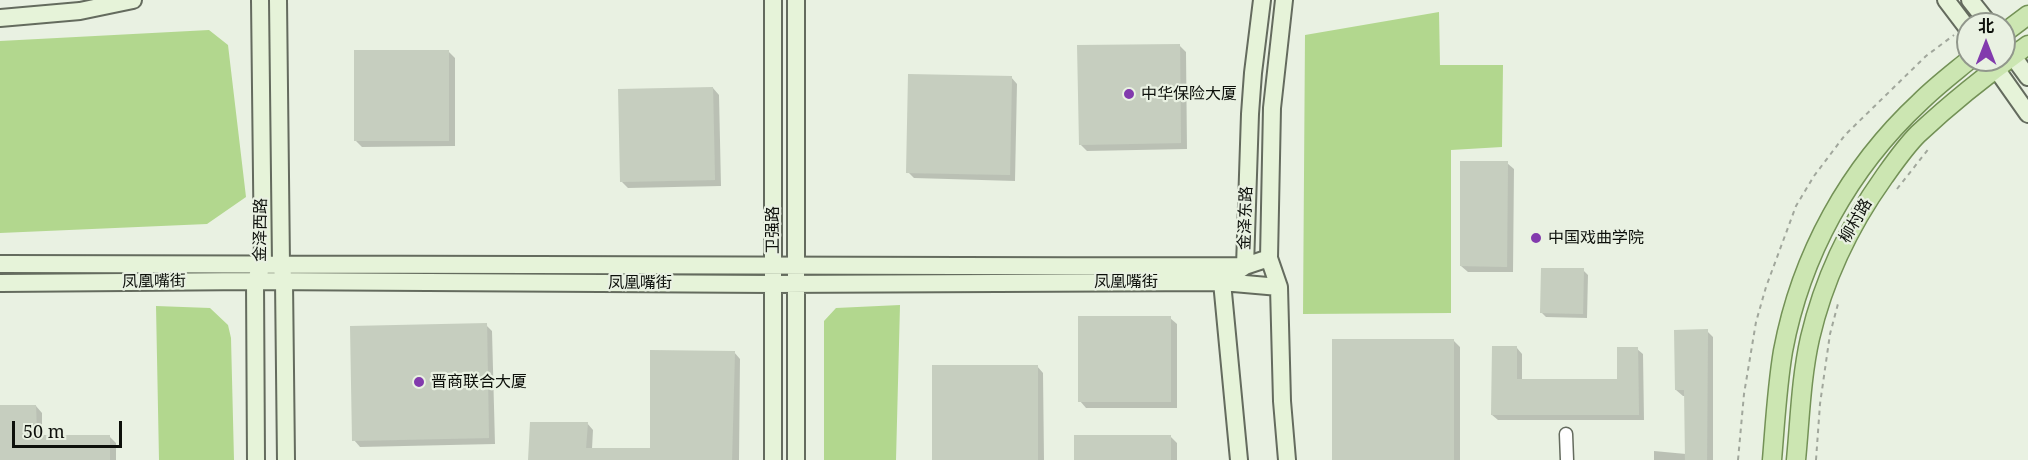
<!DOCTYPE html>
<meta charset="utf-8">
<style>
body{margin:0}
#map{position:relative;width:2028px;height:460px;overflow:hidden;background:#e9f1e2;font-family:"Noto Serif","Noto Sans SC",serif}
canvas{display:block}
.north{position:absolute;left:1956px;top:12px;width:60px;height:60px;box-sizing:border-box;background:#e9f1e2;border:2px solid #91978c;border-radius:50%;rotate:0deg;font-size:16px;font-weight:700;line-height:24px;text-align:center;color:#0d100b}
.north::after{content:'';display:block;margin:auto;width:21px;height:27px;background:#823aad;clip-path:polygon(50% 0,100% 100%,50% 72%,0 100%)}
.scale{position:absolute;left:12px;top:421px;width:110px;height:27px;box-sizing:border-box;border:3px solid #0d100b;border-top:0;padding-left:8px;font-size:18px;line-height:21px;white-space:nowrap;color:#0d100b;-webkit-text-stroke:4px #e9f1e2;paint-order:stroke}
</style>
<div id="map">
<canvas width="2028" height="460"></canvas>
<div class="north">北</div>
<div class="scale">50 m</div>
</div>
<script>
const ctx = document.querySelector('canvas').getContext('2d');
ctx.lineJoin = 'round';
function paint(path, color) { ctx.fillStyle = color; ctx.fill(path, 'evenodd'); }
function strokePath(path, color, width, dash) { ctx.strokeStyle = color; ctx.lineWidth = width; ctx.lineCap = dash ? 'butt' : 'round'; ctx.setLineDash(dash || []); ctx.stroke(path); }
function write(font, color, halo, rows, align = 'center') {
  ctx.font = font + ' "Noto Serif","Noto Sans SC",serif'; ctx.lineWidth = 4.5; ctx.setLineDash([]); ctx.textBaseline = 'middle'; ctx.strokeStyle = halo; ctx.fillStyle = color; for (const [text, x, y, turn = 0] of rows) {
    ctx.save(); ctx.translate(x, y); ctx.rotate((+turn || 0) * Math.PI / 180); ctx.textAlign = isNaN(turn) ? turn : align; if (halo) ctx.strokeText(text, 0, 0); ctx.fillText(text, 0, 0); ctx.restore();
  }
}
const green = new Path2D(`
 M1439,12L1440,65H1503L1502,147L1451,150V313L1303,314L1305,35Z
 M209,30L228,45L246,197L207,224L0,233V41Z
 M900,305L896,460H824V321L836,308Z
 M156,306L210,308L228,325L231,338L234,460H159Z`);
const shadow = new Path2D(`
 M1179,45L1186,52L1187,149L1087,151L1080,144Z
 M448,51L455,58V146L362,147L356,141Z
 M1011,77L1017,84L1015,181L914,178L908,172Z
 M713,88L719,95L721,186L628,188L622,182Z
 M1507,163L1514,169L1513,272H1468L1461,266Z
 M1583,270L1588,275L1587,318L1546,317L1541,312Z
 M1170,318L1177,324V408H1086L1080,401Z
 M486,325L492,331L495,444L360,447L354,440Z
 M1707,331L1713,337V460H1654V451L1686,454L1685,396H1683L1676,390Z
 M1454,341L1460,347V460H1334Z
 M1517,348L1522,354V381H1619L1637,349L1643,354L1644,420H1498L1492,415Z
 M734,352L740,359L739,460H529L587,423L593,430L592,449L651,450Z
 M1037,366L1043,373L1044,460H934Z
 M36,406L42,413V437L109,436L116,443V460H0V407Z
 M1170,436L1177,443V460H1076Z`);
const building = new Path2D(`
 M1180,44L1181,143L1079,145L1077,45Z
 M354,50H449V141H354Z
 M908,74L1012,76L1010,175L906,173Z
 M713,87L715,180L620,182L618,89Z
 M1460,161H1508L1507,267L1460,266Z
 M1541,268H1584L1583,314L1540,313Z
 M1078,316H1171V402H1078Z
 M487,323L489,438L352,441L350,326Z
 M1708,329L1707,460H1685L1684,390H1675L1674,330Z
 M1332,339H1454V460H1332Z
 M1492,346H1517V379H1617V347H1638L1639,415H1491Z
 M650,350L735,351L732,460H528L530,422H588L586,448H650Z
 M932,365H1038V460H932Z
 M0,405H36L37,435H110V460H0Z
 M1074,435H1171V460H1074Z`);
const path = new Path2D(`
 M1897,189L1930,147
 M1738,460L1744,394L1756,322L1766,287L1796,206L1814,176L1845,135L1926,56L1954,35
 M1816,460L1820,404L1830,334L1839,300`);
const street = new Path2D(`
 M1566,434L1567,460`);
const secondary = new Path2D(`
 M278,0L281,263L284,281L286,460
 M1284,0L1272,108L1269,258L1279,287L1282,401L1287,460
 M1946,0L1968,29
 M1970,0L1989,24
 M0,18L80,11L133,0
 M2004,44L2028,77
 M1990,60L2028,114
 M0,264C415,264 830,267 1245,266L1269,258
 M0,283L255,281L773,284L1222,282L1279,287
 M256,460L255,281L263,264L260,0
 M773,460V0
 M796,460V0
 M1239,460L1222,282L1245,266L1250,114L1253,73L1262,0`);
const primary = new Path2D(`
 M2004,33L2028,15
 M1772,460C1775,424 1777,387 1783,351C1801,255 1849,168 1920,102C1935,87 1952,74 1969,60
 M1796,460C1800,419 1801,378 1810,338C1824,278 1849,226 1884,177C1894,163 1905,147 1918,134C1952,102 1990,72 2028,45`);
const markers = [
 [1129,94,6,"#823aad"],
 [1536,238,6,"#823aad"],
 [419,382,6,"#823aad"]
];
const poiNames = [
 ["中华保险大厦",1141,94],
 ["中国戏曲学院",1548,238],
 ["晋商联合大厦",431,382]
];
const streetNames = [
 ["金泽东路",1246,218,-88],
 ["柳村路",1856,221,-60],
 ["金泽西路",261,230,-89],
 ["卫强路",773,230,-90],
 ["凤凰嘴街",154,282,-1],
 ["凤凰嘴街",1126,282],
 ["凤凰嘴街",640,283]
];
paint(green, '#b2d78e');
paint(shadow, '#0003');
paint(building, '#c6cebf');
strokePath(street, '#646b5e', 15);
strokePath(secondary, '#646b5e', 20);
strokePath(primary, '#739156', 21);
strokePath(path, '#a1a79c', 2, [4.5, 4.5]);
strokePath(street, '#fff', 12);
strokePath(secondary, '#e6f3d9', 16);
strokePath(primary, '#cce6b2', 18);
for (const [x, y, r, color] of markers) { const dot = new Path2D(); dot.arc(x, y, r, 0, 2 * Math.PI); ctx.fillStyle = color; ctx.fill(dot); strokePath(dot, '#e9f1e2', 2); }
write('16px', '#0d100b', '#e9f1e2', poiNames, 'left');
write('16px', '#0d100b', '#e9f1e2', streetNames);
</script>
